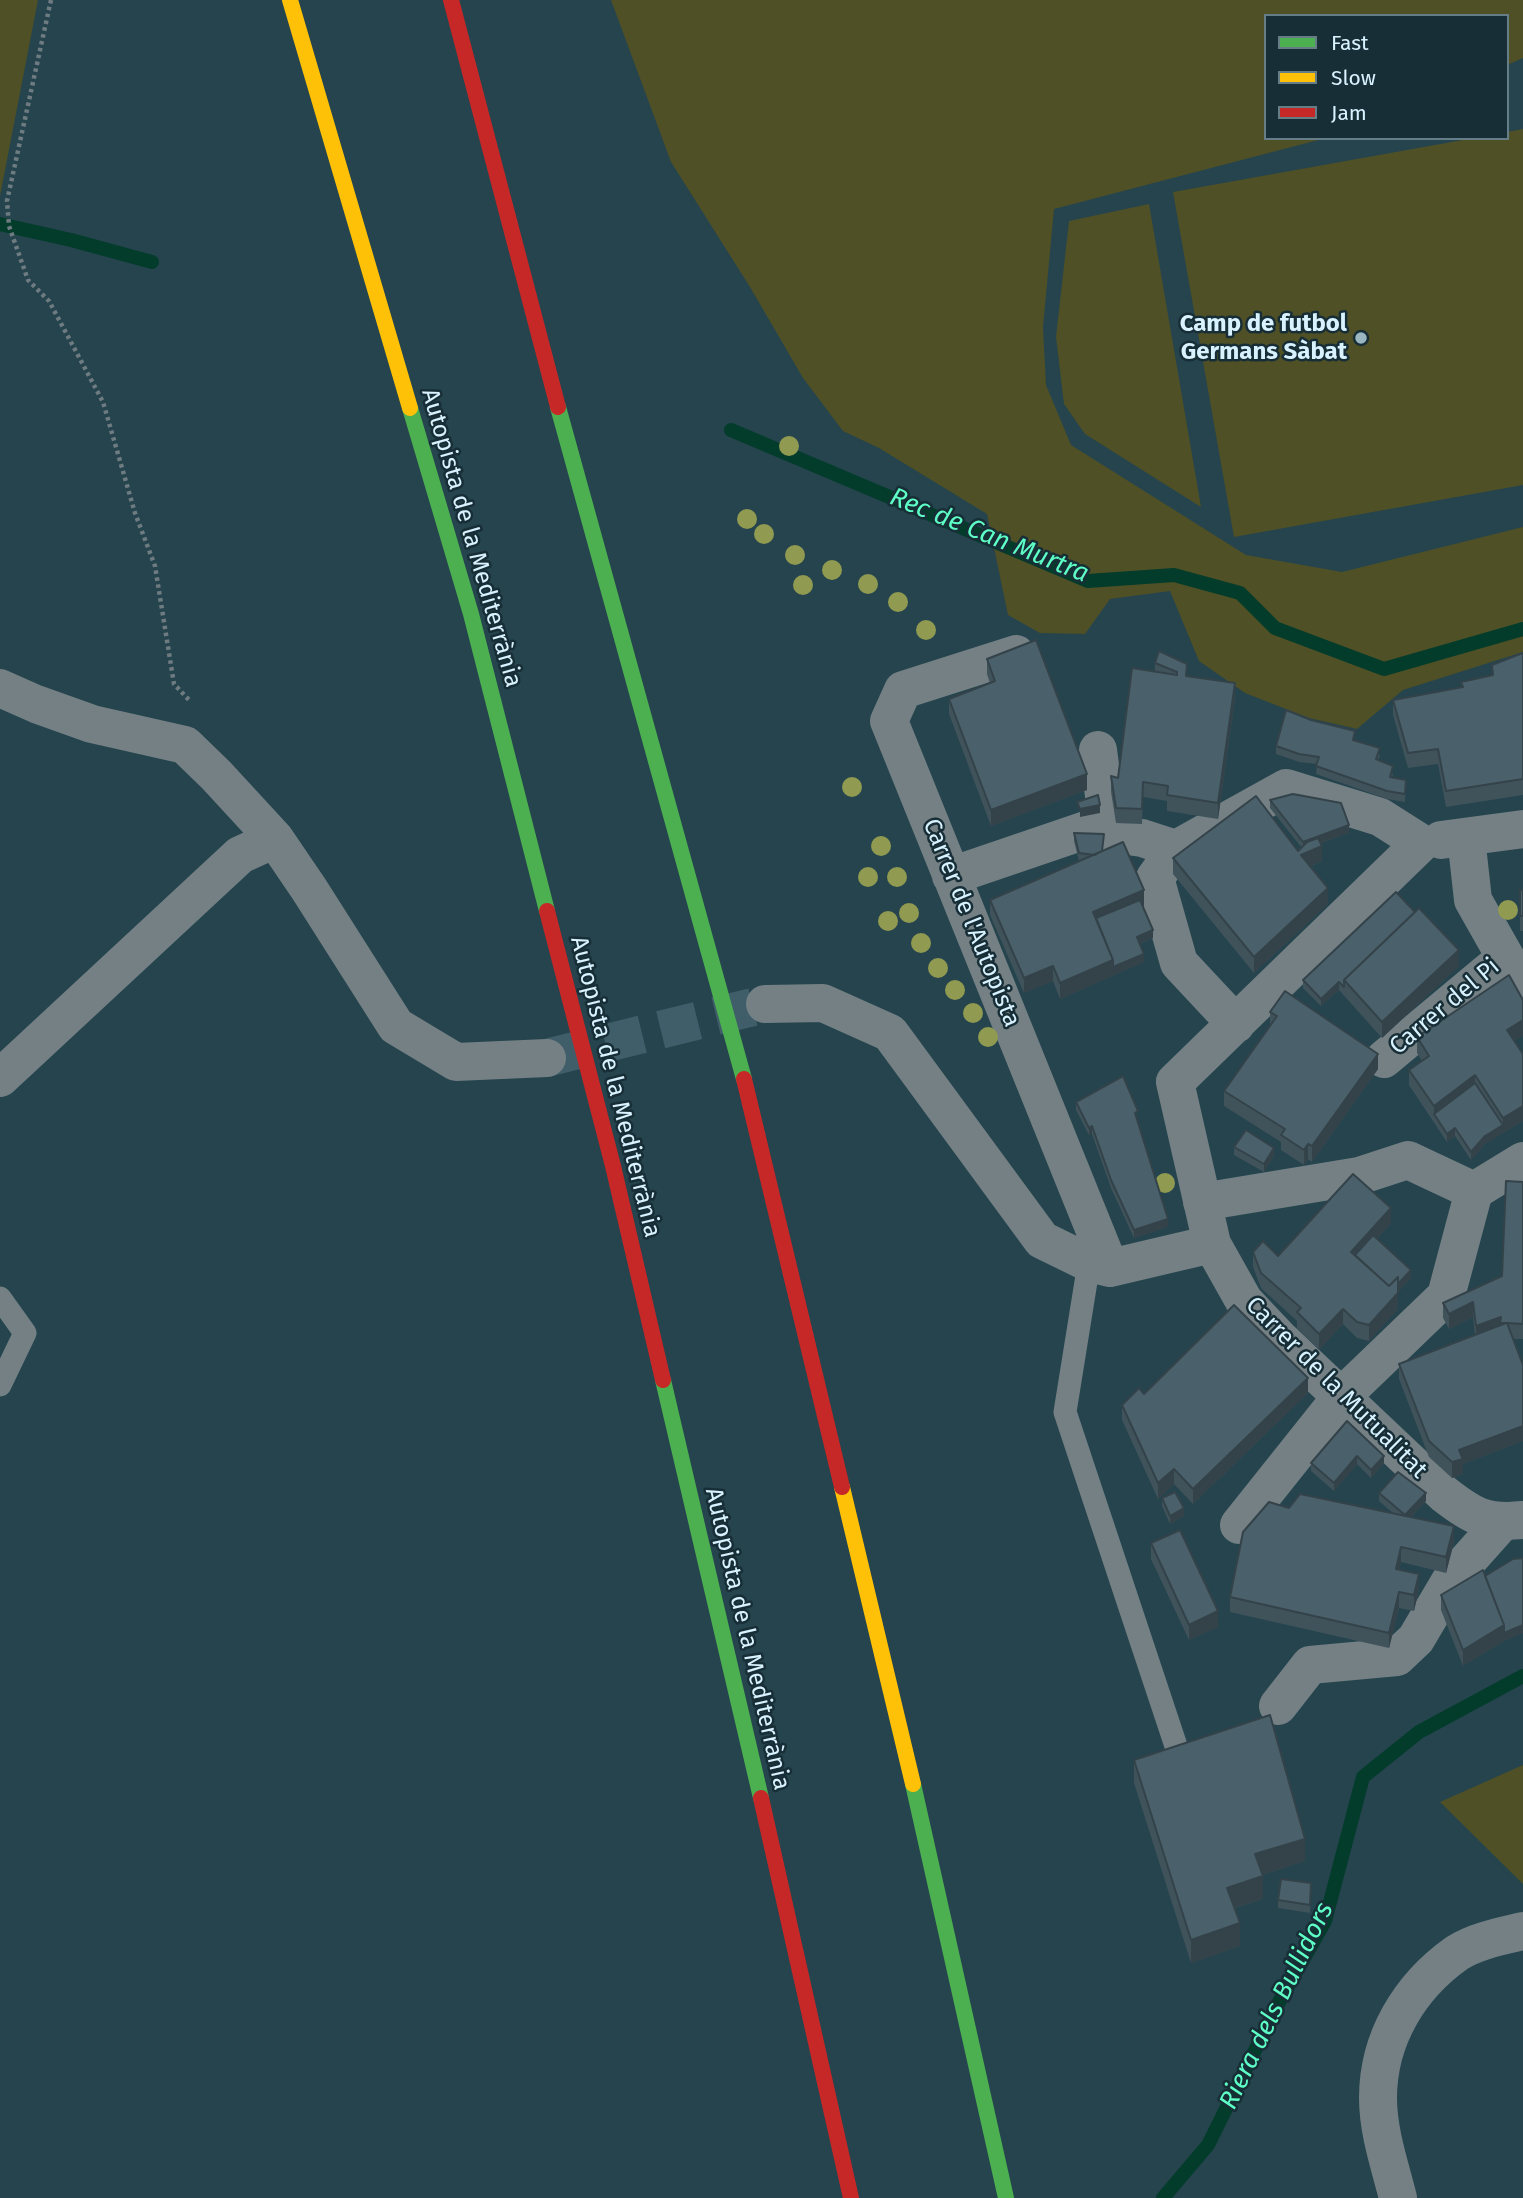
<!DOCTYPE html>
<meta charset="utf-8">
<style>
body{margin:0}
#map{position:relative;width:1523px;height:2198px;overflow:hidden;background:#25444e;font-family:"Fira Sans",sans-serif}
canvas{display:block}
.legend{position:absolute;left:1264px;top:14px;width:245px;height:126px;box-sizing:border-box;background:#182e37;border:2px solid #657d87;margin:0;padding:9px 12px;list-style:none;font-size:21px;color:#d8f3ff}
.legend li{display:flex;align-items:center;gap:14px;height:35px}
.legend b{width:35px;border:2px solid #657d87}
</style>
<div id="map">
<canvas width="1523" height="2198"></canvas>
<ul class="legend">
<li><b style="height:9px;background:#4caf50"></b>Fast</li>
<li><b style="height:9px;background:#ffc107"></b>Slow</li>
<li><b style="height:9px;background:#c62828"></b>Jam</li>
</ul>
</div>
<script>
const ctx = document.querySelector('canvas').getContext('2d');
ctx.lineJoin = 'round';
function paint(path, color) { ctx.fillStyle = color; ctx.fill(path, 'evenodd'); }
function strokePath(path, color, width, dash) { ctx.strokeStyle = color; ctx.lineWidth = width; ctx.lineCap = dash ? 'butt' : 'round'; ctx.setLineDash(dash || []); ctx.stroke(path); }
function write(font, color, halo, rows, align = 'center') {
  ctx.font = font + ' "Fira Sans",sans-serif'; ctx.lineWidth = 5; ctx.setLineDash([]); ctx.textBaseline = 'middle'; ctx.strokeStyle = halo; ctx.fillStyle = color; for (const [text, x, y, turn = 0] of rows) {
    ctx.save(); ctx.translate(x, y); ctx.rotate((+turn || 0) * Math.PI / 180); ctx.textAlign = isNaN(turn) ? turn : align; if (halo) ctx.strokeText(text, 0, 0); ctx.fillText(text, 0, 0); ctx.restore();
  }
}
const green = new Path2D(`
 M0,0H38L0,196Z
 M611,0H1523V58L1507,65V16H1266V138H1326L1054,209L1043,327L1046,385L1071,445L1246,555L1342,572L1523,527V652L1403,690L1357,729L1309,718L1245,693L1199,661L1170,591L1110,599L1085,634L1040,633L1008,615L987,514L879,448L843,431L803,378L750,287L671,162Z
 M1523,129V485L1234,537L1173,192L1474,138H1507V132Z
 M1149,204L1201,507L1085,434L1064,404L1056,337L1069,221Z
 M1523,1765V1884L1440,1802Z`);
const stream = new Path2D(`
 M0,224L71,240L152,262
 M731,430L1088,581L1174,575L1240,593L1275,628L1384,669L1523,629
 M1163,2198L1208,2145L1279,2002L1325,1921L1363,1777L1419,1732L1523,1676`);
const streetTunnel = new Path2D(`
 M550,1057L765,1004`);
const path = new Path2D(`
 M51,0L7,201L9,226L28,280L49,301L103,402L135,513L155,566L174,684L190,701`);
const lane = new Path2D(`
 M1089,1263L1065,1412L1176,1746
 M0,1298L25,1333L0,1385`);
const street = new Path2D(`
 M1016,654L903,690L889,721L1110,1268
 M0,688L36,704L92,724L185,745L216,775L275,839L309,889L396,1026L456,1062L547,1058
 M1098,750L1106,811L1102,833
 M1466,837L1473,900L1516,976L1523,982
 M1441,840L1523,829
 M1421,843L1175,1082L1212,1244L1244,1301L1279,1338L1444,1494C1472,1516 1486,1524 1523,1520
 M1176,849L1155,878L1179,963L1236,1024
 M951,876L1086,830L1142,838L1176,849L1286,788L1380,817L1421,843
 M765,1004L823,1003L890,1033L1042,1240L1089,1263L1110,1268L1212,1244
 M1384,1059L1505,958
 M0,1078L240,855L275,839
 M1202,1202L1359,1176L1408,1160L1474,1191
 M1239,1525L1341,1397L1446,1296L1474,1191L1523,1161
 M1278,1706L1310,1665L1397,1657L1416,1639L1452,1578L1502,1522
 M1398,2198C1390,2166 1378,2132 1378,2098C1378,2039 1409,1987 1457,1953C1475,1941 1502,1936 1523,1931`);
const fast = new Path2D(`
 M558,407L744,1079
 M410,408L471,614L547,911
 M663,1380L761,1798
 M913,1784L1006,2198`);
const slow = new Path2D(`
 M290,0L410,408
 M842,1487L913,1784`);
const jam = new Path2D(`
 M451,0L558,407
 M547,911L613,1166L663,1380
 M744,1079L842,1487
 M761,1798L851,2198`);
const trees = [
 [789,446],
 [747,519],
 [764,534],
 [795,555],
 [832,570],
 [868,584],
 [803,585],
 [898,602],
 [926,630],
 [852,787],
 [881,846],
 [868,877],
 [897,877],
 [1508,910],
 [909,913],
 [888,921],
 [921,943],
 [938,968],
 [955,990],
 [973,1013],
 [988,1037],
 [1165,1183]
];
const wall = new Path2D(`
 M1159,651L1187,676L1235,699L1218,819L1167,811V801L1143,797L1142,824L1116,823L1111,792V776L1118,778L1155,672V663Z
 M1523,653V795L1446,807L1438,764L1408,768L1393,715V700L1461,687V682L1492,676V665Z
 M987,659L1087,790L991,826L949,714V699L990,683L987,674Z
 M1355,740L1380,755L1378,760L1393,774L1392,778L1406,780L1405,802L1387,799L1316,774L1317,764L1299,762L1276,754V746Z
 M1270,800L1349,833L1321,843L1322,861L1310,867L1328,904L1254,973L1173,874V858L1298,851L1302,848L1270,808Z
 M1074,833L1103,851L1144,906L1143,907L1153,938L1140,944L1144,962L1060,999L1053,981L1024,993L990,915V900L1080,861H1079L1074,841Z
 M1520,890H1523V931H1520Z
 M1459,966L1382,1038L1339,990L1321,1006L1303,988V980Z
 M1270,1012L1378,1069L1312,1162L1308,1159L1304,1165L1281,1150V1142L1224,1106V1091L1270,1025Z
 M1523,1036L1514,1041L1523,1054V1121L1485,1144L1471,1160L1455,1136L1447,1142L1409,1085V1070L1422,1061L1417,1053V1037Z
 M1076,1102L1137,1119L1168,1227L1134,1238L1111,1188L1092,1134L1089,1135L1076,1110Z
 M1234,1147L1274,1156L1264,1172L1234,1155Z
 M1523,1182V1339H1513L1523,1365V1441L1463,1464V1474L1452,1478L1429,1457L1399,1379V1364L1475,1335L1473,1317L1449,1329L1443,1318V1303L1502,1276Z
 M1391,1223L1377,1239L1411,1278L1398,1292V1309L1369,1341L1357,1338L1343,1324L1319,1350L1297,1328V1321L1261,1288L1253,1267V1252L1278,1256Z
 M1308,1393L1193,1504L1174,1484L1158,1499L1122,1420V1405L1144,1394Z
 M1347,1421L1384,1463L1371,1478L1357,1464L1334,1491L1311,1471V1463Z
 M1379,1493L1426,1501L1411,1517L1454,1542L1446,1573L1401,1562L1399,1570L1419,1589L1414,1611L1399,1608L1389,1648L1230,1612V1597L1289,1508L1394,1514L1379,1501Z
 M1162,1498L1184,1516L1170,1524L1162,1506Z
 M1151,1543L1218,1627L1189,1640L1151,1559Z
 M1523,1558V1633L1504,1641L1463,1666L1441,1610V1595L1485,1576Z
 M1134,1760L1305,1861L1262,1875L1263,1899L1235,1908L1240,1946L1191,1963L1134,1783Z
 M1311,1891L1310,1913L1278,1908V1900Z`);
const shadedWall = new Path2D(`
 M1235,683V699L1218,819V803Z
 M1087,774V790L991,826V810Z
 M1100,805V813L1080,817V809Z
 M1349,825V833L1303,849V842Z
 M1322,846V861L1301,871V855Z
 M1328,888V904L1254,973V957Z
 M1144,890V906L1096,926L1093,912Z
 M1153,930V938L1137,945V937Z
 M1459,950V966L1382,1038V1022Z
 M1144,954V962L1060,999V983L1113,960Z
 M1053,966V981L1024,993V978Z
 M1339,982V990L1321,1006V999Z
 M1523,1020V1036L1507,1046V1030Z
 M1378,1054V1069L1312,1162V1146Z
 M1475,1075V1091L1434,1114V1106Z
 M1523,1106V1121L1503,1133V1118Z
 M1503,1125V1133L1485,1144L1471,1160V1152L1485,1136Z
 M1092,1126V1134L1089,1135V1128Z
 M1455,1128V1136L1447,1142V1134Z
 M1308,1144V1159L1304,1165V1150Z
 M1274,1148V1156L1264,1172V1164Z
 M1391,1208V1223L1355,1263L1351,1252Z
 M1168,1219V1227L1134,1238V1230Z
 M1411,1270V1278L1389,1302V1294Z
 M1398,1293V1309L1369,1341V1325Z
 M1473,1302V1317L1449,1329V1314Z
 M1343,1309V1324L1319,1350V1334Z
 M1501,1317L1500,1332L1476,1342V1326Z
 M1308,1378V1393L1193,1504V1489Z
 M1523,1426V1441L1463,1464V1474L1452,1478V1462L1459,1450Z
 M1357,1456V1464L1334,1491V1483Z
 M1384,1456V1463L1371,1478V1470Z
 M1174,1469V1484L1158,1499V1483Z
 M1426,1493V1501L1405,1523V1515Z
 M1184,1508V1516L1170,1524V1516Z
 M1454,1526V1542L1446,1573V1557Z
 M1401,1547V1562L1396,1585V1569Z
 M1419,1574V1589L1414,1611V1595Z
 M1399,1592V1608L1389,1648V1633Z
 M1218,1611V1627L1189,1640V1625Z
 M1504,1625H1523V1633L1504,1641L1463,1666V1650Z
 M1305,1839V1861L1255,1877V1854Z
 M1263,1876V1899L1227,1910V1888Z
 M1240,1923V1946L1191,1963V1940Z`);
const building = new Path2D(`
 M1036,640L1087,774L991,810L949,699L995,681L987,659Z
 M1159,651L1187,664L1186,676L1235,683L1218,803L1167,795L1168,786L1143,782L1142,809L1116,808L1111,776L1118,778L1132,668L1177,675V672L1155,663Z
 M1523,653V779L1446,791L1438,749L1408,753L1393,700L1463,687L1461,682L1493,675L1492,665Z
 M1286,710L1311,720L1355,731L1353,740L1380,748L1376,759L1393,766L1390,777L1406,780L1405,794L1387,791L1316,766L1319,757L1299,754L1276,746Z
 M1293,794L1341,803L1349,825L1303,842L1270,800Z
 M1098,795L1100,805L1080,809L1077,802Z
 M1256,796L1298,851L1307,842L1318,838L1322,846L1301,855L1328,888L1254,957L1173,858Z
 M1074,833L1104,834L1102,851L1095,855L1079,853Z
 M1123,842L1144,890L1093,912L1113,960L1060,983L1053,966L1024,978L990,900Z
 M1520,890H1523V916H1520Z
 M1396,892L1415,912L1344,980V987L1339,982L1321,999L1303,980Z
 M1140,900L1153,930L1137,937L1144,954L1113,967V960L1096,918Z
 M1419,908L1459,950L1382,1022L1344,980Z
 M1509,975L1523,1000V1020L1507,1030L1523,1054V1106L1503,1118L1475,1075L1434,1106L1409,1070L1429,1056L1417,1037Z
 M1285,991L1378,1054L1312,1146L1308,1144L1304,1150L1281,1135L1285,1129L1224,1091L1277,1016L1270,1012Z
 M1123,1076L1138,1111L1135,1113L1168,1219L1134,1230L1111,1180L1092,1126L1089,1128L1076,1102Z
 M1475,1083L1503,1125L1485,1136L1471,1152L1455,1128L1447,1134L1434,1114Z
 M1246,1130L1274,1148L1264,1164L1234,1147Z
 M1353,1174L1391,1208L1351,1252L1389,1286L1398,1277V1293L1369,1325L1357,1322L1343,1309L1319,1334L1297,1312L1301,1308L1261,1273L1253,1252L1263,1241L1278,1256Z
 M1506,1181L1523,1182V1324L1507,1323L1523,1365V1426L1459,1450L1463,1459L1452,1462L1429,1441L1399,1364L1506,1323H1500L1501,1317L1476,1326L1473,1302L1449,1314L1443,1303L1502,1276Z
 M1373,1235L1411,1270L1398,1284V1277L1389,1286L1355,1255Z
 M1234,1305L1308,1378L1193,1489L1174,1469L1158,1483L1122,1405L1139,1388L1144,1394Z
 M1347,1421L1384,1456L1371,1470L1357,1456L1334,1483L1311,1463Z
 M1398,1472L1426,1493L1405,1515L1379,1493Z
 M1175,1492L1184,1508L1170,1516L1162,1498Z
 M1300,1494L1454,1526L1446,1557L1401,1547L1396,1569L1419,1574L1414,1595L1399,1592L1389,1633L1230,1597L1243,1532L1269,1502L1289,1508Z
 M1180,1530L1218,1611L1189,1625L1151,1543Z
 M1523,1558V1625L1504,1633V1625L1485,1576L1513,1559Z
 M1483,1570L1504,1625L1463,1650L1441,1595Z
 M1270,1715L1305,1839L1255,1854L1263,1876L1227,1888L1240,1923L1191,1940L1134,1760Z
 M1281,1879L1311,1883L1310,1905L1278,1900Z`);
const markers = [
 [1361,338,7,"#99b6c1"]
];
const poiNames = [
 ["Camp de futbol",1347,324],
 ["Germans Sàbat",1347,352]
];
const streetNames = [
 ["Autopista de la Mediterrània",471,538,74],
 ["Carrer de l'Autopista",971,923,68],
 ["Carrer del Pi",1445,1007,-40],
 ["Autopista de la Mediterrània",615,1087,76],
 ["Carrer de la Mutualitat",1336,1388,45],
 ["Autopista de la Mediterrània",747,1639,77]
];
const waterNames = [
 ["Rec de Can Murtra",989,536,22],
 ["Riera dels Bullidors",1277,2006,-64]
];
paint(green, '#4f5026');
strokePath(stream, '#033c2b', 14);
strokePath(streetTunnel, '#405e69', 38, [38, 19]);
strokePath(path, '#6e7c81', 4.5, [3.5, 3.5]);
strokePath(lane, '#748084', 23);
strokePath(street, '#748084', 38);
strokePath(fast, '#4caf50', 16);
strokePath(slow, '#ffc107', 16);
strokePath(jam, '#c62828', 16);
ctx.fillStyle = '#919a51';
for (const [x, y] of trees) { ctx.beginPath(); ctx.arc(x, y, 10, 0, 2 * Math.PI); ctx.fill(); }
paint(wall, '#40535b');
paint(shadedWall, '#34434a');
paint(building, '#4a606a');
strokePath(building, '#34434a', 2);
for (const [x, y, r, color] of markers) { const dot = new Path2D(); dot.arc(x, y, r, 0, 2 * Math.PI); ctx.fillStyle = color; ctx.fill(dot); strokePath(dot, '#182e37', 2.5); }
write('bold 24px', '#d8f3ff', '#182e37', poiNames, 'right');
write('24px', '#d8f3ff', '#182e37', streetNames);
write('italic 26px', '#5effc6', '#182e37', waterNames);
</script>
